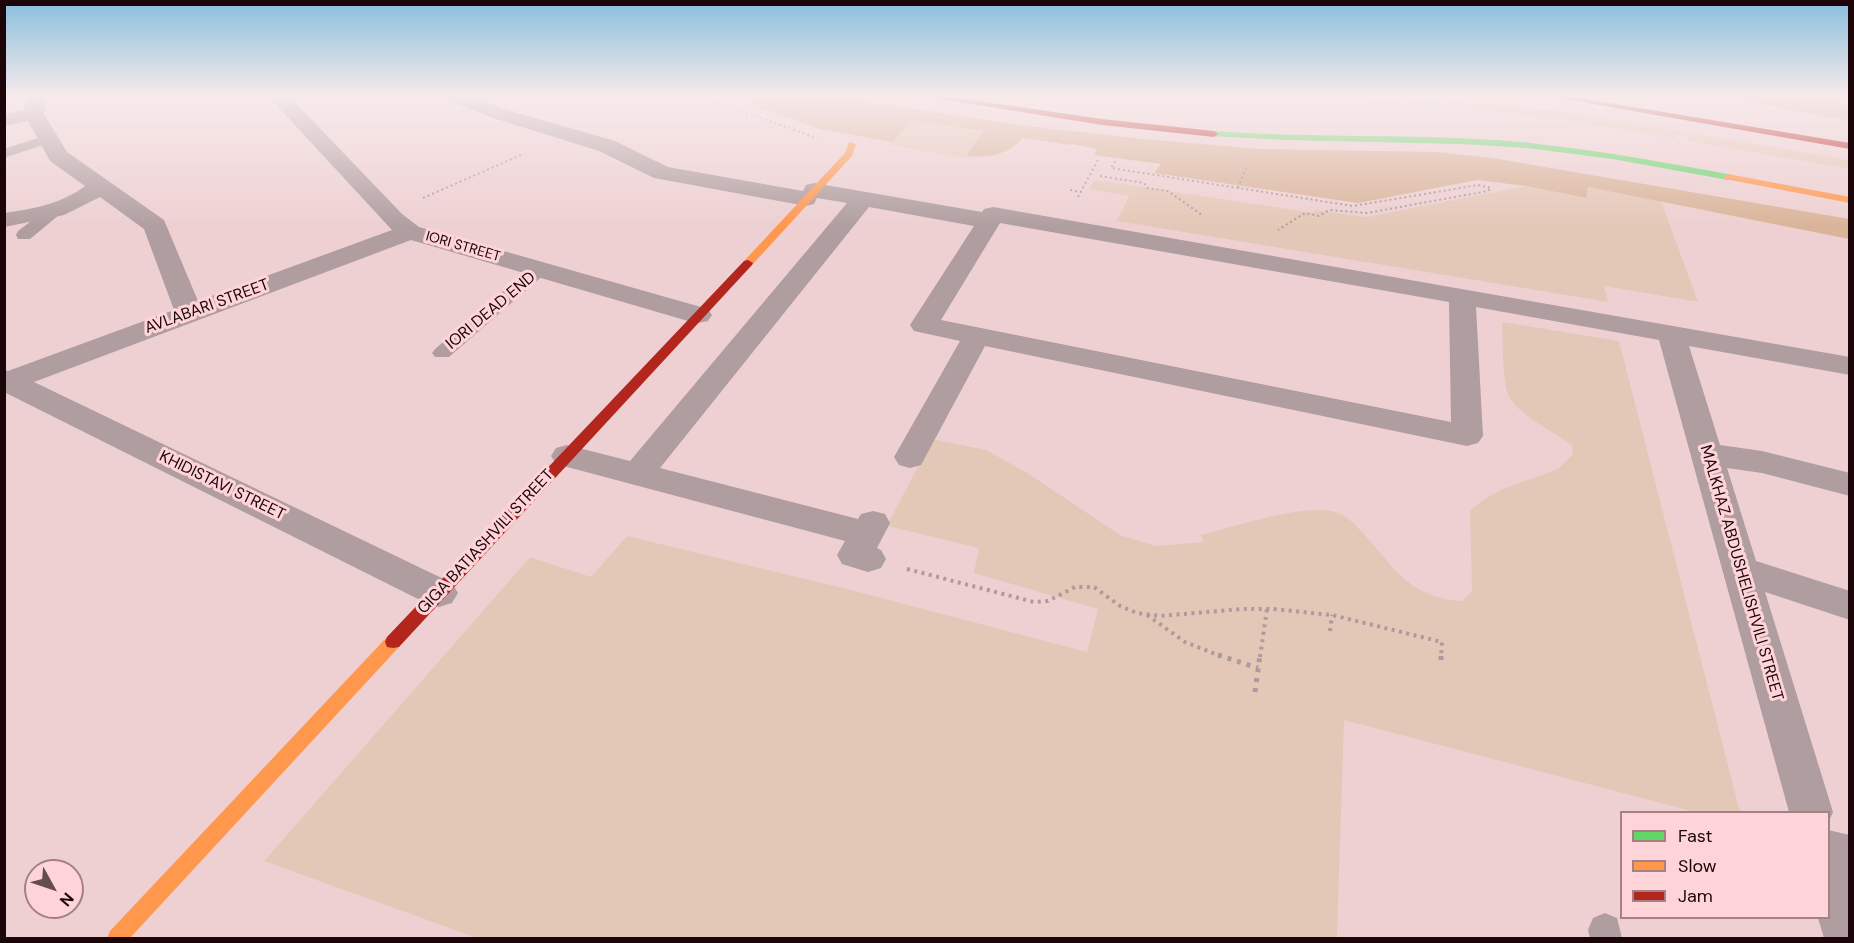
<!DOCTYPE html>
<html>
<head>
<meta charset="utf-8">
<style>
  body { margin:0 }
  #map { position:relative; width:1854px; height:943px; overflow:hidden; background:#eed0d2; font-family:"DM Sans",sans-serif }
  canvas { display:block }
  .frame { position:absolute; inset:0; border:6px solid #1b0508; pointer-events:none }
  .legend { position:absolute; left:1620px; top:811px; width:210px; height:108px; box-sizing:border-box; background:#ffd4d8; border:2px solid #a48185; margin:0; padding:8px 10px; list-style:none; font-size:18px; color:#1b0508 }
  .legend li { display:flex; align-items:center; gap:12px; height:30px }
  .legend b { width:30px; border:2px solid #a48185 }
  .north { position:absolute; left:24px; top:859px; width:60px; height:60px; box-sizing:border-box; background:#ffd4d8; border:2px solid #a48185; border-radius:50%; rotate:130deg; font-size:16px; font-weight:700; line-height:24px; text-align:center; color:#1b0508 }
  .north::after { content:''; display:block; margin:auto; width:21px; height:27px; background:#654c4f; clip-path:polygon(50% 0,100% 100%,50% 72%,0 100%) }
</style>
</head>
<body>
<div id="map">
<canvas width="1854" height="943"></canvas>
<div class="frame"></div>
<ul class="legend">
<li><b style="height:8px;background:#63d668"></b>Fast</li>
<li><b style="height:8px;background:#ff974d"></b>Slow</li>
<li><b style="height:8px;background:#b3261e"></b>Jam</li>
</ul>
<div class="north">N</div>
</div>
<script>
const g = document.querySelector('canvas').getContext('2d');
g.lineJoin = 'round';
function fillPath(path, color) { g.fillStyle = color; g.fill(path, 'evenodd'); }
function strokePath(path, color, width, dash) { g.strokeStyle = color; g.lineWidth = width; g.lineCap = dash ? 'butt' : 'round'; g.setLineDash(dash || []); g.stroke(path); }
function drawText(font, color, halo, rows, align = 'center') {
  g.font = font + ' "DM Sans",sans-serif'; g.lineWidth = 6; g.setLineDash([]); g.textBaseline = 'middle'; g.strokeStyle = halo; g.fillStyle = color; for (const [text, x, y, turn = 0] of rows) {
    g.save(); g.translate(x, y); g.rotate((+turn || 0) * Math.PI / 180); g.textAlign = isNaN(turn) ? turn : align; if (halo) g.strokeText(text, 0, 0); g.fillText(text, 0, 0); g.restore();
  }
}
const green = new Path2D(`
  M 1445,98 L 1578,114 L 1849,160 L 1849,169 L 1688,141 L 1687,136 L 1677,134 L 1676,139 L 1563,120 L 1434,105 L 1352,107 L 1350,103 L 1379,99 L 1410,101 L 1409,99 Z
  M 911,121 L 985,131 L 964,158 L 889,145 Z
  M 1095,180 L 1314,213 L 1315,210 L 1366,217 L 1526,186 L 1585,198 L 1588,187 L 1661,201 L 1698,302 L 1604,286 L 1608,302 L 1117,221 L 1129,196 L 1089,189 Z
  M 1502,322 L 1619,341 L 1740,812 L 1695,812 L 1344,720 L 1337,938 L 477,938 L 264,861 L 530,557 L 591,577 L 627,536 L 851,590 L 1087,652 L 1098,609 L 974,573 L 979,548 L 887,526 L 932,439 L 986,450 L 1029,474 L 1120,535 L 1156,546 L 1204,542 L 1201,535 C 1234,527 1303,503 1336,512 C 1348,516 1356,526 1364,534 C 1395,569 1412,599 1462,601 L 1472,591 L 1470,511 L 1483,500 L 1503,489 L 1558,469 L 1573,454 L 1572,445 C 1555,433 1519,415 1509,397 C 1502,383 1503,339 1502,322 Z`);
const forest = new Path2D(`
  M 739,96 L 827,96 L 1036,127 L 1143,139 L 1260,149 L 1437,152 L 1492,158 L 1849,219 L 1849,239 L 1588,187 L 1586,198 L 1526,186 L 1477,180 L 1358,203 L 1154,173 L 1161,164 L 1094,155 L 1097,149 L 1071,144 L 1070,145 L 1023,138 C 1009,155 988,158 966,156 L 984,131 L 912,121 L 892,142 L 820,129 L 760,108 L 749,99 Z
  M 1717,96 L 1812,96 L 1849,104 L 1849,121 Z`);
const pathFar2 = new Path2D(`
  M 699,96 L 817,138
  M 1115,161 L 1111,168 L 1353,206 L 1478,185 L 1491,188 L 1488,191 L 1367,213 L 1329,210 L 1319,216 L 1305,213 L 1278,230
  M 1100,176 L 1144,183 L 1147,188 L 1168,191 L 1202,215
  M 1238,188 L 1246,168
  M 1070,190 L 1081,192
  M 1078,197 L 1099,158
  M 423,198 L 521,155`);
const pathFar1 = new Path2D(`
  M 907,569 L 1034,602 L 1048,601 L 1075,587 L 1094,587 L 1120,606 L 1137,613 L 1160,616 L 1242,609 L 1273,609 L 1332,615 L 1442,642 L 1441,657
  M 1147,615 L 1185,642 L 1223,657
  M 1330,631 L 1332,615
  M 1260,657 L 1267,609`);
const path = new Path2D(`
  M 1218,655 L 1258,668
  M 1441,660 L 1441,655
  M 1255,692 L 1260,655`);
const lane = new Path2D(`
  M 47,135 L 52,136 L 54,139 L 52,142 L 4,158 L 4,149 Z
  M 53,207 L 59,209 L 61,212 L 59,215 L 30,239 L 18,239 L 16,235 L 18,231 L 47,209 Z
  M 540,264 L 546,265 L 549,269 L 546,273 L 449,357 L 435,357 L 432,353 L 435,349 L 534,265 Z
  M 1828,830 L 1850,835 L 1850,865 L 1828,860 Z
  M 1605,913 L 1617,918 L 1622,938 L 1590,938 L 1588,930 L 1593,918 Z`);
const street = new Path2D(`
  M 27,96 L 47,96 L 44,114 L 67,152 L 164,220 L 198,301 L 392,230 L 268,96 L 289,96 L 402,214 L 419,227 L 708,309 L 712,315 L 708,321 L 698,323 L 688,321 L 411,240 L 34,382 L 452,583 L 458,593 L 452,603 L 439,607 L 426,603 L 4,392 L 4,370 L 8,371 L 174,310 L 144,229 L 100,197 L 64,215 L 4,227 L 4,213 C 33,209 61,204 85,186 L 50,161 L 28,121 L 4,126 L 4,114 L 24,110 Z
  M 443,96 L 472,96 L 507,110 L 615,141 L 668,167 L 803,191 L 806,185 L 814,183 L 982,212 L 984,209 L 993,207 L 1850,357 L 1850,375 L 1689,346 L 1720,445 L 1762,451 L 1850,473 L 1850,496 L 1762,473 L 1727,468 L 1756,561 L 1850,591 L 1850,620 L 1765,592 L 1833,812 L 1828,823 L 1828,812 L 1789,812 L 1659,340 L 1476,307 L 1483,436 L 1478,443 L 1467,446 L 985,346 L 921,465 L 910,468 L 899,465 L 894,457 L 960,341 L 914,331 L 910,325 L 974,226 L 869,207 L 660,468 L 858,519 L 861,514 L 873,511 L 885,514 L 890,523 L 877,548 L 881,550 L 886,559 L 881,568 L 868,572 L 842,564 L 837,555 L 845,541 L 556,464 L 551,456 L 556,448 L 567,445 L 630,461 L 847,203 L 817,198 L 814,204 L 806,206 L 654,178 L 599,151 L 493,118 L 446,100 ZM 1000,223 L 1449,302 L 1451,422 L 941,320 Z
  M 1828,851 L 1845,857 L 1850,869 L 1850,938 L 1824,938 L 1818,918 L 1828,918 Z`);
const fast = new Path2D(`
  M 1214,131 C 1308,138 1403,134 1497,140 C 1575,146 1652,160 1728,174 L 1733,177 L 1728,180 L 1613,159 L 1527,148 L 1462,144 L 1285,140 L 1211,136 L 1210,134 Z`);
const slow = new Path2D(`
  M 849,142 L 856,144 L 852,156 L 752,265 L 744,265 L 744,261 L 845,153 Z
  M 1728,174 L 1850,197 L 1850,203 L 1725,179 L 1723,177 Z
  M 393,636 L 399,637 L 401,642 L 399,647 L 130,938 L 107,938 L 110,931 L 387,637 Z`);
const jam = new Path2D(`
  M 922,96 L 944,96 L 1102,119 L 1214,131 L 1218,134 L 1214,137 L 1102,125 Z
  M 1547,96 L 1567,96 L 1850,143 L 1850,149 Z
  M 748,260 L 753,263 L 752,265 L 399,647 L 393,648 L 387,647 L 385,642 L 387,637 L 744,261 Z`);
const farStreetnames = [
  ["IORI STREET",463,247,16]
];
const streetNames = [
  ["AVLABARI STREET",207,307,-20],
  ["IORI DEAD END",491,311,-40],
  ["KHIDISTAVI STREET",222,486,26],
  ["GIGA BATIASHVILI STREET",486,542,-47],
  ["MALKHAZ ABDUSHELISHVILI STREET",1741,573,74]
];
fillPath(green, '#e4c8b7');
fillPath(forest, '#d9b499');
strokePath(pathFar2, '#ad9a9c', 2, [2, 3]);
strokePath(pathFar1, '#ad9a9c', 4, [3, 4.5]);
strokePath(path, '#ad9a9c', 5, [4, 6]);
fillPath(lane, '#af9d9f');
fillPath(street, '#af9d9f');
fillPath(fast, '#63d668');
fillPath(slow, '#ff974d');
fillPath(jam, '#b3261e');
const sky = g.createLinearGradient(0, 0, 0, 228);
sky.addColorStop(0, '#89bedd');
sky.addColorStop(0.42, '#f7eaeb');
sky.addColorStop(1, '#f7eaeb00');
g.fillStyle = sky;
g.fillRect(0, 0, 1854, 228);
drawText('14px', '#1b0508', '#ffd4d8', farStreetnames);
drawText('16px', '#1b0508', '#ffd4d8', streetNames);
</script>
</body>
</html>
